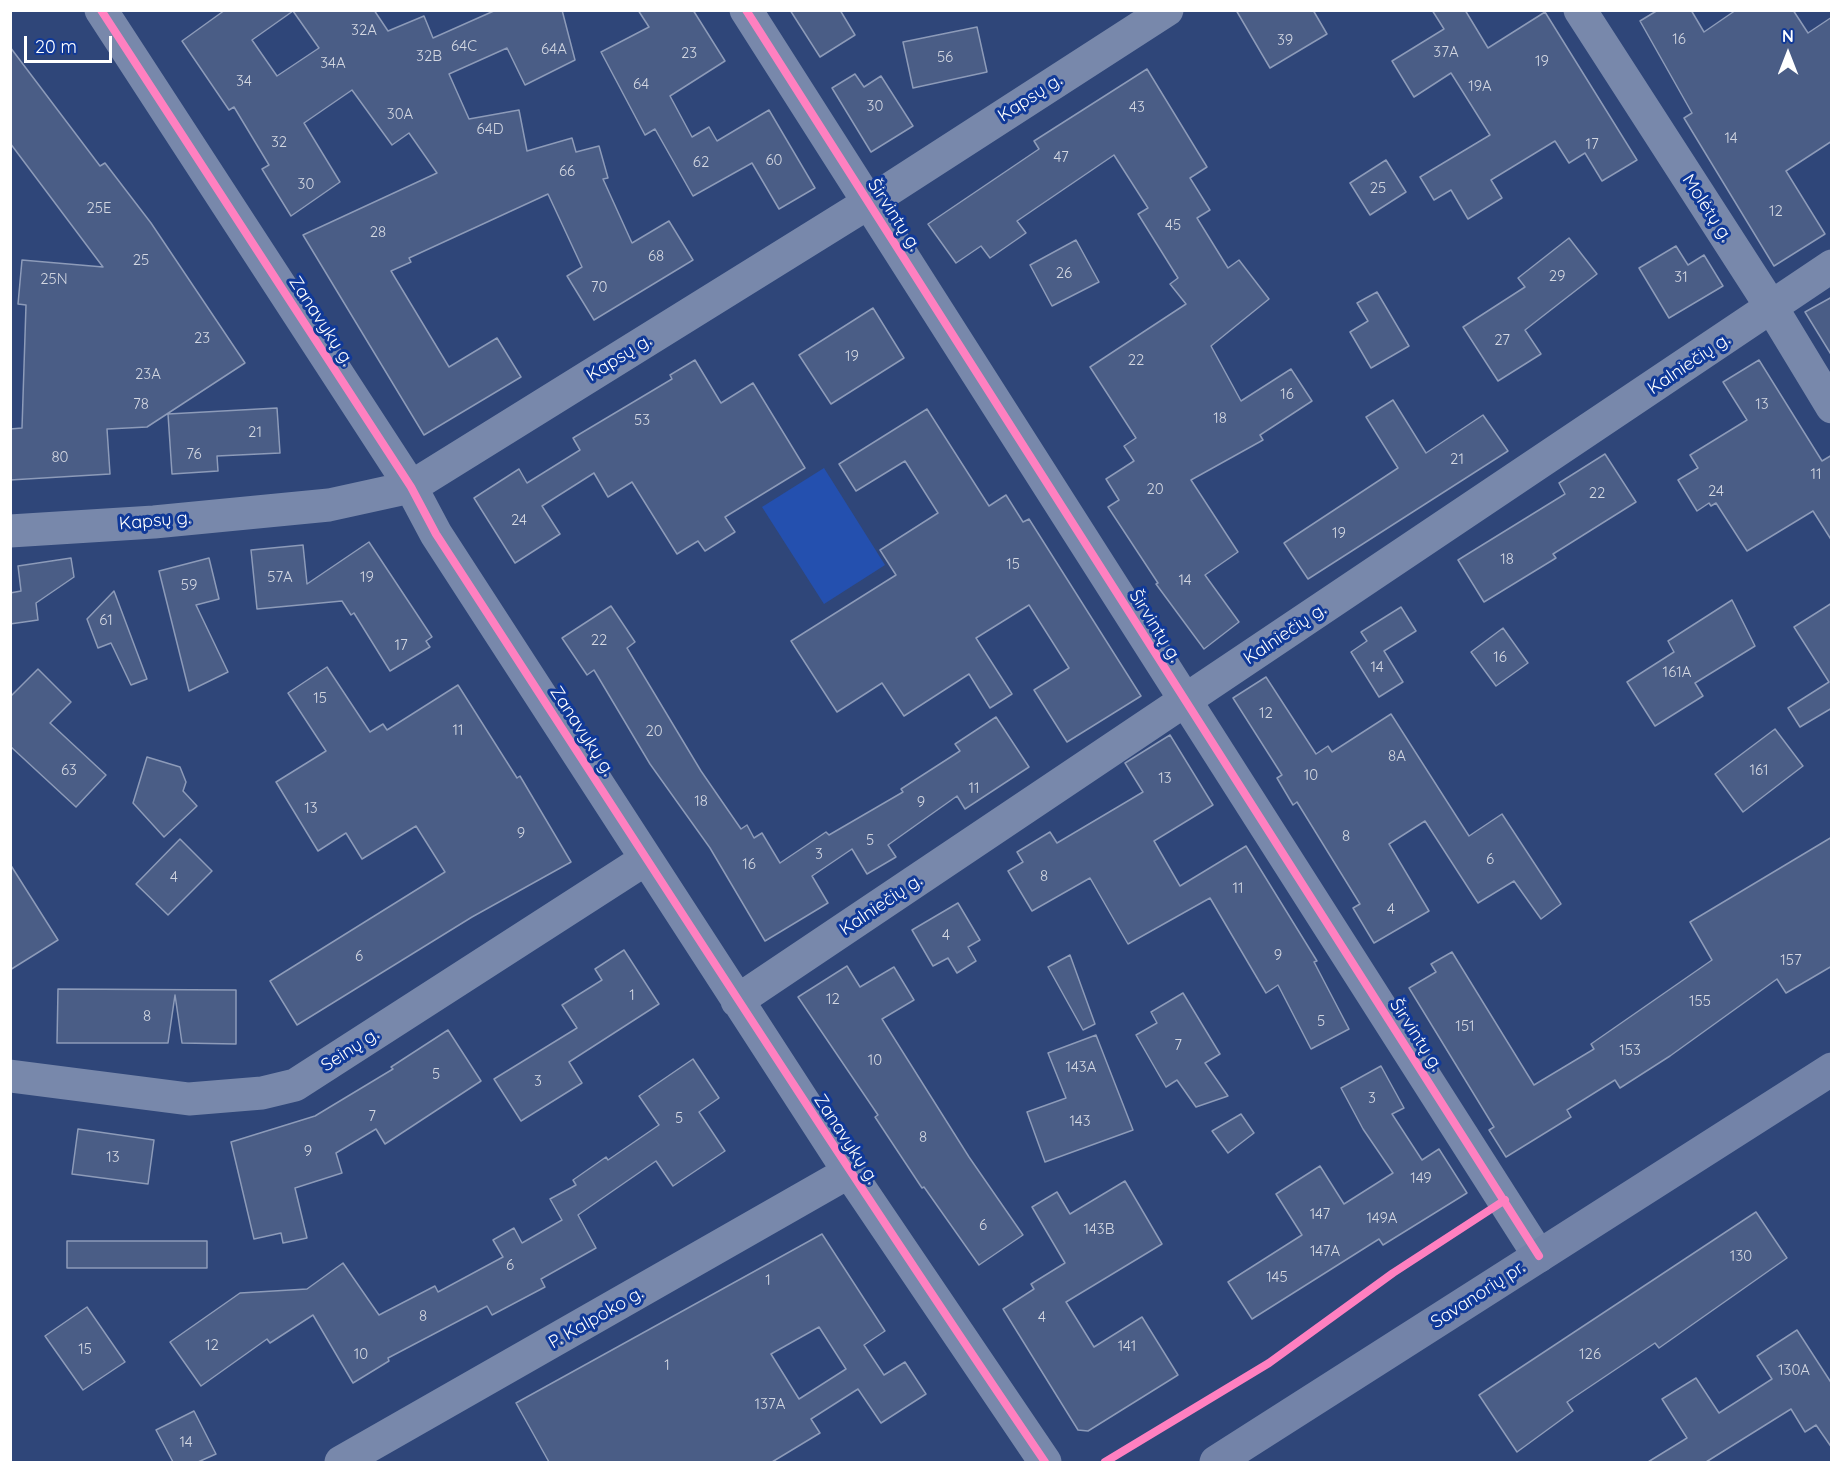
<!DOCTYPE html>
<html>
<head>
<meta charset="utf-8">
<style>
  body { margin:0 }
  #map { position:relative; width:1842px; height:1473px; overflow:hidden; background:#2f4679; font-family:Quicksand,sans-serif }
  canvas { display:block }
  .frame { position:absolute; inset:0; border:12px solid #fff; pointer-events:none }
  .north { position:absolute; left:1758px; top:24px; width:60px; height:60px; -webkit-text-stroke:4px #103998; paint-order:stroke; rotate:0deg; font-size:16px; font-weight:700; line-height:24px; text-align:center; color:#fff }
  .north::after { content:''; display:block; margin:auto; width:21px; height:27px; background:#fff; clip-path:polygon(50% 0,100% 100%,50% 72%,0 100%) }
  .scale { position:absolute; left:24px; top:36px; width:88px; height:27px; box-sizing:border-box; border:3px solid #fff; border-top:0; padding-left:8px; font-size:18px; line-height:21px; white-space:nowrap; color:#fff; -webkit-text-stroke:4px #103998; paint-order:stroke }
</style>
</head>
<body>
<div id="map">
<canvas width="1842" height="1473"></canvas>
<div class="frame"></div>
<div class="north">N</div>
<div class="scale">20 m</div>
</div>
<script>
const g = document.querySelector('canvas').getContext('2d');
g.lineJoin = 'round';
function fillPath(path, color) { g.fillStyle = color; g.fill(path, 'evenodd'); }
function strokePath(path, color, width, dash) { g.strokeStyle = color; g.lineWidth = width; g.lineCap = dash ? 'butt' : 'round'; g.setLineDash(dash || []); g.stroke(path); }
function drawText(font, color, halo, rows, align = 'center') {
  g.font = font + ' Quicksand,sans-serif'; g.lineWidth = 6; g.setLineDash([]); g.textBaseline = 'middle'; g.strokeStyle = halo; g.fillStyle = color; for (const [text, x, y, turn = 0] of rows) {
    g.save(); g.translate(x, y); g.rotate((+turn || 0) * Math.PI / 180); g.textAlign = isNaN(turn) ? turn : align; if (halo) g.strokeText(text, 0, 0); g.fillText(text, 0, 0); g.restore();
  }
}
const green = new Path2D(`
  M 824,468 L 885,565 L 824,604 L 762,507 Z`);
const building = new Path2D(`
  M 225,10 L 374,10 L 388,31 L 424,16 L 433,38 L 496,10 L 562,10 L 575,60 L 525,85 L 507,48 L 449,74 L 469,119 L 519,110 L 527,151 L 572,138 L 576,152 L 599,146 L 608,178 L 603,179 L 632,243 L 669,221 L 693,260 L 594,320 L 567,276 L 582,267 L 548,194 L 409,258 L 411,262 L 391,271 L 449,367 L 497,338 L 521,377 L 424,435 L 303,235 L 437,173 L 409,133 L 392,145 L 352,90 L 304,123 L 340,182 L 291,216 L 262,169 L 269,165 L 234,107 L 229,110 L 182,41 ZM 293,11 L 319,48 L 277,76 L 252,40 Z
  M 638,10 L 693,10 L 725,61 L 670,96 L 692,137 L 709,127 L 717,141 L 769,110 L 815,188 L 779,209 L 752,163 L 693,196 L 655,129 L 645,135 L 601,52 L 649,27 Z
  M 790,10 L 840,10 L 855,35 L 820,57 Z
  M 1236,10 L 1313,10 L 1327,34 L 1270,68 Z
  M 1432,10 L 1465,10 L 1488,48 L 1545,12 L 1637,160 L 1602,181 L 1585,153 L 1569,163 L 1555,141 L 1491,180 L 1502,198 L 1468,219 L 1451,190 L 1434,200 L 1420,177 L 1490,135 L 1451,73 L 1414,97 L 1392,61 L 1444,29 Z
  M 1658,10 L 1691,10 L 1704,32 L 1736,10 L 1793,10 L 1808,33 L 1832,17 L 1832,141 L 1786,171 L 1825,234 L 1774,266 L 1684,118 L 1692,113 L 1640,21 Z
  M 977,27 L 987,72 L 913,88 L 903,42 Z
  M 10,47 L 100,166 L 105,163 L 151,223 L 245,363 L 147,427 L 107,429 L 110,474 L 10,480 L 10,429 L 22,428 L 26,305 L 18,304 L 22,260 L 103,267 L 10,143 Z
  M 1147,69 L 1207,167 L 1190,178 L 1210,210 L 1197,218 L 1228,268 L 1239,260 L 1269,299 L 1211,346 L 1241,401 L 1291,369 L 1312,401 L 1260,435 L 1263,440 L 1191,480 L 1238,552 L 1205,575 L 1239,622 L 1204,649 L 1156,584 L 1158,583 L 1108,507 L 1119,500 L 1106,479 L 1134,461 L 1124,446 L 1136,438 L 1090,367 L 1186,304 L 1170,284 L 1178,278 L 1138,214 L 1148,208 L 1114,155 L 1017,221 L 1026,233 L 990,258 L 981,246 L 956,263 L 928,224 L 1039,149 L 1034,141 Z
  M 855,74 L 864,87 L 881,76 L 913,126 L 871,152 L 832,88 Z
  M 1386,160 L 1406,192 L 1370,215 L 1350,183 Z
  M 1569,238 L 1597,274 L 1525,330 L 1541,354 L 1498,381 L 1463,327 L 1525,287 L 1518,278 Z
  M 1076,240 L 1099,282 L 1052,306 L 1030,265 Z
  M 1676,246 L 1688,265 L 1704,255 L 1723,286 L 1669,318 L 1639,268 Z
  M 1377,292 L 1409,346 L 1371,368 L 1350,332 L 1368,321 L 1357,303 Z
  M 1832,297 L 1832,356 L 1805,312 Z
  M 873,308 L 904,358 L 831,404 L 799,355 Z
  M 695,360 L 721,403 L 753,383 L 805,468 L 725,517 L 735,532 L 705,551 L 698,541 L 677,554 L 632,482 L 608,497 L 594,473 L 542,506 L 560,534 L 515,563 L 474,498 L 519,469 L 527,483 L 580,450 L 573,438 L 672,379 L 670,375 Z
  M 1759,360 L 1822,461 L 1832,455 L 1832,541 L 1813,511 L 1747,551 L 1716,503 L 1711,506 L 1709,503 L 1697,511 L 1678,480 L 1698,468 L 1690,455 L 1747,420 L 1723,382 Z
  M 1393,400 L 1426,453 L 1483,415 L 1508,451 L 1308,579 L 1284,543 L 1398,468 L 1366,417 Z
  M 277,408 L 280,453 L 217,456 L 218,471 L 172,474 L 168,414 Z
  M 927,409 L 989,506 L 1006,495 L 1023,522 L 1029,519 L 1141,696 L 1067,742 L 1034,690 L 1069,668 L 1029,605 L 976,638 L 1012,694 L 990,708 L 969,674 L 904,716 L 882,683 L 837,712 L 791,641 L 896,575 L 880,550 L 938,513 L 905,461 L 856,491 L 839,464 Z
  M 1605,454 L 1636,502 L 1553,554 L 1556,558 L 1484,602 L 1458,560 L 1565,494 L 1559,483 Z
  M 369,542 L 432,637 L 426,641 L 430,647 L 390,671 L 354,613 L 351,615 L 342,601 L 257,609 L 251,550 L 303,545 L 307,584 Z
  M 71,558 L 74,577 L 36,603 L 38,620 L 10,624 L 10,593 L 21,591 L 18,566 Z
  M 209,558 L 219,599 L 196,605 L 228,672 L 189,691 L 159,571 Z
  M 114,591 L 147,679 L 131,685 L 111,643 L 98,648 L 87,619 Z
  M 1732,600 L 1755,646 L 1695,683 L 1703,696 L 1655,726 L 1627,682 L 1674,652 L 1668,641 Z
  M 1832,603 L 1832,708 L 1800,727 L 1788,708 L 1829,682 L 1794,627 Z
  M 611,606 L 635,642 L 627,648 L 701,771 L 741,829 L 747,825 L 754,838 L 762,833 L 780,863 L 826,832 L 829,835 L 903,792 L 901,789 L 960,751 L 955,744 L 996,717 L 1029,767 L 965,809 L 957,796 L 888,845 L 896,857 L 867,874 L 852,849 L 812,876 L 828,903 L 765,941 L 710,848 L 650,764 L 594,670 L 587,675 L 562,638 Z
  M 1401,607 L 1416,631 L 1384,651 L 1403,682 L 1379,697 L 1351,652 L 1367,641 L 1361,632 Z
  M 1503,628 L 1528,663 L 1496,686 L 1471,652 Z
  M 327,667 L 370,732 L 383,724 L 387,730 L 458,685 L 517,778 L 520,776 L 571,862 L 472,917 L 297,1025 L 270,981 L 445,872 L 416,826 L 362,859 L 346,833 L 318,851 L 276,782 L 326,751 L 288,693 Z
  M 38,669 L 71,702 L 50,723 L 106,775 L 76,807 L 10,746 L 10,697 Z
  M 1266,677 L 1316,754 L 1328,746 L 1332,752 L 1391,714 L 1469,836 L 1502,814 L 1561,904 L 1541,919 L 1514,881 L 1478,903 L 1425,821 L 1389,844 L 1429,911 L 1374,943 L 1353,908 L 1360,904 L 1297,802 L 1293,805 L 1277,778 L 1282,775 L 1233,698 Z
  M 1775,729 L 1803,766 L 1743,812 L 1715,774 Z
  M 1170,735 L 1213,805 L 1154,841 L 1180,886 L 1246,846 L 1317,961 L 1314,962 L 1349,1029 L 1311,1049 L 1278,985 L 1266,993 L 1210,898 L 1128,944 L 1090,878 L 1032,911 L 1008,871 L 1023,862 L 1017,852 L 1050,832 L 1057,843 L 1143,792 L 1125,763 Z
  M 147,757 L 180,767 L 186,782 L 183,791 L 197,806 L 164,837 L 133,803 Z
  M 1832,837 L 1832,966 L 1786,993 L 1777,979 L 1670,1056 L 1620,1088 L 1615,1080 L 1567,1110 L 1571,1117 L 1506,1157 L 1489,1130 L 1494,1127 L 1409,988 L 1436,972 L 1431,964 L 1452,952 L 1534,1085 L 1594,1049 L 1591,1044 L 1712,960 L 1690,922 Z
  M 180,839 L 212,871 L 168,915 L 136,884 Z
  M 10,864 L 58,940 L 10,970 Z
  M 958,903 L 980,940 L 968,947 L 976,961 L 957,973 L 948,958 L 933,966 L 912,930 Z
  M 624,950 L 659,1004 L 569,1062 L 582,1083 L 521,1121 L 494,1079 L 577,1028 L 562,1005 L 602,980 L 595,969 Z
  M 1070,955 L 1095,1024 L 1083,1030 L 1048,967 Z
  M 847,966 L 860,987 L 894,967 L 914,1000 L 882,1019 L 969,1157 L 1023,1235 L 979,1265 L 924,1187 L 922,1188 L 875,1117 L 878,1115 L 798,997 Z
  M 58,989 L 236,990 L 236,1044 L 182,1043 L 175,995 L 168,1043 L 57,1043 Z
  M 1183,993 L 1220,1054 L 1205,1063 L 1228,1096 L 1196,1107 L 1177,1080 L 1166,1087 L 1136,1035 L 1157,1023 L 1151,1012 Z
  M 448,1030 L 481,1081 L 385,1144 L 376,1129 L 336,1153 L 342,1173 L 295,1188 L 307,1238 L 283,1243 L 281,1233 L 254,1239 L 231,1142 L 315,1116 L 393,1069 L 391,1067 Z
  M 1096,1035 L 1133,1130 L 1045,1162 L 1027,1112 L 1066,1098 L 1048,1053 Z
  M 693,1059 L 719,1098 L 699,1112 L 725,1151 L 673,1186 L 656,1161 L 578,1215 L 596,1248 L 541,1279 L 545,1287 L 492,1315 L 487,1306 L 388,1358 L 389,1361 L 353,1383 L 313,1315 L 270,1343 L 267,1339 L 201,1386 L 170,1342 L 240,1293 L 307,1289 L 343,1263 L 379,1315 L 435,1286 L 438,1292 L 503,1257 L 493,1240 L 514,1228 L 522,1243 L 562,1220 L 550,1199 L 576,1185 L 573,1180 L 606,1157 L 608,1160 L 659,1125 L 639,1096 Z
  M 1381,1066 L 1404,1108 L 1392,1114 L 1422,1160 L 1439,1149 L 1467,1193 L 1383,1245 L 1379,1239 L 1252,1319 L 1228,1282 L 1302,1235 L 1276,1194 L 1320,1166 L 1344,1204 L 1393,1173 L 1363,1129 L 1341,1088 Z
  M 1241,1114 L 1254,1133 L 1228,1153 L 1212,1131 Z
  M 78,1129 L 154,1140 L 148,1184 L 72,1174 Z
  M 1125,1181 L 1162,1244 L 1066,1302 L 1094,1347 L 1142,1317 L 1178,1375 L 1088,1431 L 1078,1430 L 1003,1309 L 1034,1289 L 1031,1284 L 1065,1263 L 1032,1207 L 1057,1192 L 1070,1214 Z
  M 1756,1212 L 1787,1258 L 1659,1348 L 1655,1343 L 1567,1402 L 1573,1411 L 1517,1452 L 1479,1395 Z
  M 822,1234 L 885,1331 L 864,1345 L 884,1375 L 905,1362 L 926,1394 L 881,1423 L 858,1389 L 811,1419 L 820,1433 L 772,1462 L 549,1462 L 516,1403 ZM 819,1327 L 846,1369 L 799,1399 L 771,1354 Z
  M 67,1241 L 207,1241 L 207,1268 L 67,1268 Z
  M 87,1307 L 125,1362 L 83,1390 L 45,1336 Z
  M 1797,1330 L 1832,1384 L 1832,1448 L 1816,1425 L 1805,1432 L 1791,1409 L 1706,1462 L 1648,1462 L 1687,1438 L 1662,1399 L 1696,1378 L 1719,1413 L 1772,1379 L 1757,1356 Z
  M 194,1411 L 216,1454 L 198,1462 L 173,1462 L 156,1430 Z`);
const minor = new Path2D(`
  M 101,10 L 411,487 L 436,534 L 849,1172
  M 746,10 L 1539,1256
  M 1580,10 L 1772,308 L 1832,407
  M 10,531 L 154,522 L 329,505 L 411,487 L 868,203 L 1167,10
  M 737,1001 L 1832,266
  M 10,1076 L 189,1099 L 262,1093 L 295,1085 L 646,859`);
const tertiary = new Path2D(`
  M 341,1462 L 849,1172 L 1045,1462`);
const secondary = new Path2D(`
  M 1216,1462 L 1832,1069`);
const cycleway = new Path2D(`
  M 101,10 L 411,487 L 436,534 C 638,845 837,1156 1045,1462
  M 746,10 L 1539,1256
  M 1105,1462 L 1269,1363 L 1393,1273 L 1505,1200`);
const numberNames = [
  ["32A",364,30],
  ["16",1679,39],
  ["39",1285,40],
  ["64C",464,46],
  ["64A",554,49],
  ["37A",1446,52],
  ["23",689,53],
  ["32B",429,56],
  ["56",945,57],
  ["19",1542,61],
  ["34A",333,63],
  ["34",244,81],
  ["64",641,84],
  ["19A",1480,86],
  ["30",875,106],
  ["43",1137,107],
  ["30A",400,114],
  ["64D",490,129],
  ["14",1731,138],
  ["32",279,142],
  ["17",1592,144],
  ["47",1061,157],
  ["60",774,160],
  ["62",701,162],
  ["66",567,171],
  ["30",306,184],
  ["25",1378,188],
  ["25E",99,208],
  ["12",1776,211],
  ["45",1173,225],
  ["28",378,232],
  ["68",656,256],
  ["25",141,260],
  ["26",1064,273],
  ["29",1557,276],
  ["31",1681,277],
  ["25N",54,279],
  ["70",599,287],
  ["23",202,338],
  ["27",1502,340],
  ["19",852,356],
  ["22",1136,360],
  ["23A",148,374],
  ["16",1287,394],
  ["78",141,404],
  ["13",1762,404],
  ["18",1220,418],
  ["53",642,420],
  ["21",255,432],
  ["76",194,454],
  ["80",60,457],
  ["21",1457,459],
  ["11",1816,474],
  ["20",1155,489],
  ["24",1716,491],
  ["22",1597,493],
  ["24",519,520],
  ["19",1339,533],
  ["18",1507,559],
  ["15",1013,564],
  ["57A",280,577],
  ["19",367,577],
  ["14",1185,580],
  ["59",189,585],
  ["61",106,620],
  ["22",599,640],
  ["17",401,645],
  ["16",1500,657],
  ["14",1377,667],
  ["161A",1677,672],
  ["15",320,698],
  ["12",1266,713],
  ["11",458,730],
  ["20",654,731],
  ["8A",1397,756],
  ["63",69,770],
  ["161",1759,770],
  ["10",1311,775],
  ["13",1165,778],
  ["11",974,788],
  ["18",701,801],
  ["9",921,802],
  ["13",311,808],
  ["9",521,833],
  ["8",1346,836],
  ["5",870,840],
  ["3",819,854],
  ["6",1490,859],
  ["16",749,864],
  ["8",1044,876],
  ["4",174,877],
  ["11",1238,888],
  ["4",1391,909],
  ["4",946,935],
  ["9",1278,955],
  ["6",359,956],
  ["157",1791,960],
  ["1",632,995],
  ["12",833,999],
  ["155",1700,1001],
  ["8",147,1016],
  ["5",1321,1021],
  ["151",1465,1026],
  ["7",1178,1045],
  ["153",1630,1050],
  ["10",875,1060],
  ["143A",1081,1067],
  ["5",436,1074],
  ["3",538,1081],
  ["3",1372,1098],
  ["7",372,1116],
  ["5",679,1118],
  ["143",1080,1121],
  ["8",923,1137],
  ["9",308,1151],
  ["13",113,1157],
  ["149",1421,1178],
  ["147",1320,1214],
  ["149A",1382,1218],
  ["6",983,1225],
  ["143B",1099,1229],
  ["147A",1325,1251],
  ["130",1741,1256],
  ["6",510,1265],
  ["145",1277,1277],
  ["1",768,1280],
  ["8",423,1316],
  ["4",1042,1317],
  ["12",212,1345],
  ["141",1127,1346],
  ["15",85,1349],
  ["10",361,1354],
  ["126",1590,1354],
  ["1",667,1365],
  ["130A",1794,1370],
  ["137A",770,1404],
  ["14",186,1442]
];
const streetNames = [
  ["Kapsų g.",1030,98,-33],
  ["Molėtų g.",1707,208,57],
  ["Širvintų g.",894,215,57],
  ["Zanavykų g.",321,321,57],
  ["Kapsų g.",619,358,-32],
  ["Kalniečių g.",1689,364,-34],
  ["Kapsų g.",155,521,-5],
  ["Širvintų g.",1155,626,58],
  ["Kalniečių g.",1285,634,-34],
  ["Zanavykų g.",582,731,57],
  ["Kalniečių g.",881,905,-34],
  ["Širvintų g.",1416,1035,57],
  ["Seinų g.",350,1050,-33],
  ["Zanavykų g.",846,1139,57],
  ["Savanorių pr.",1478,1295,-33],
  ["P. Kalpoko g.",596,1318,-30]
];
fillPath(green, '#2450af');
fillPath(building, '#4a5d86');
strokePath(building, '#8d9bb9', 1.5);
strokePath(minor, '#7888ab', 33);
strokePath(tertiary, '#7888ab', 33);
strokePath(secondary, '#7383a8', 33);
strokePath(cycleway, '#ff80c0', 8);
drawText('15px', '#d2d6e1', null, numberNames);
drawText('18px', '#fff', '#103998', streetNames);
</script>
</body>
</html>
